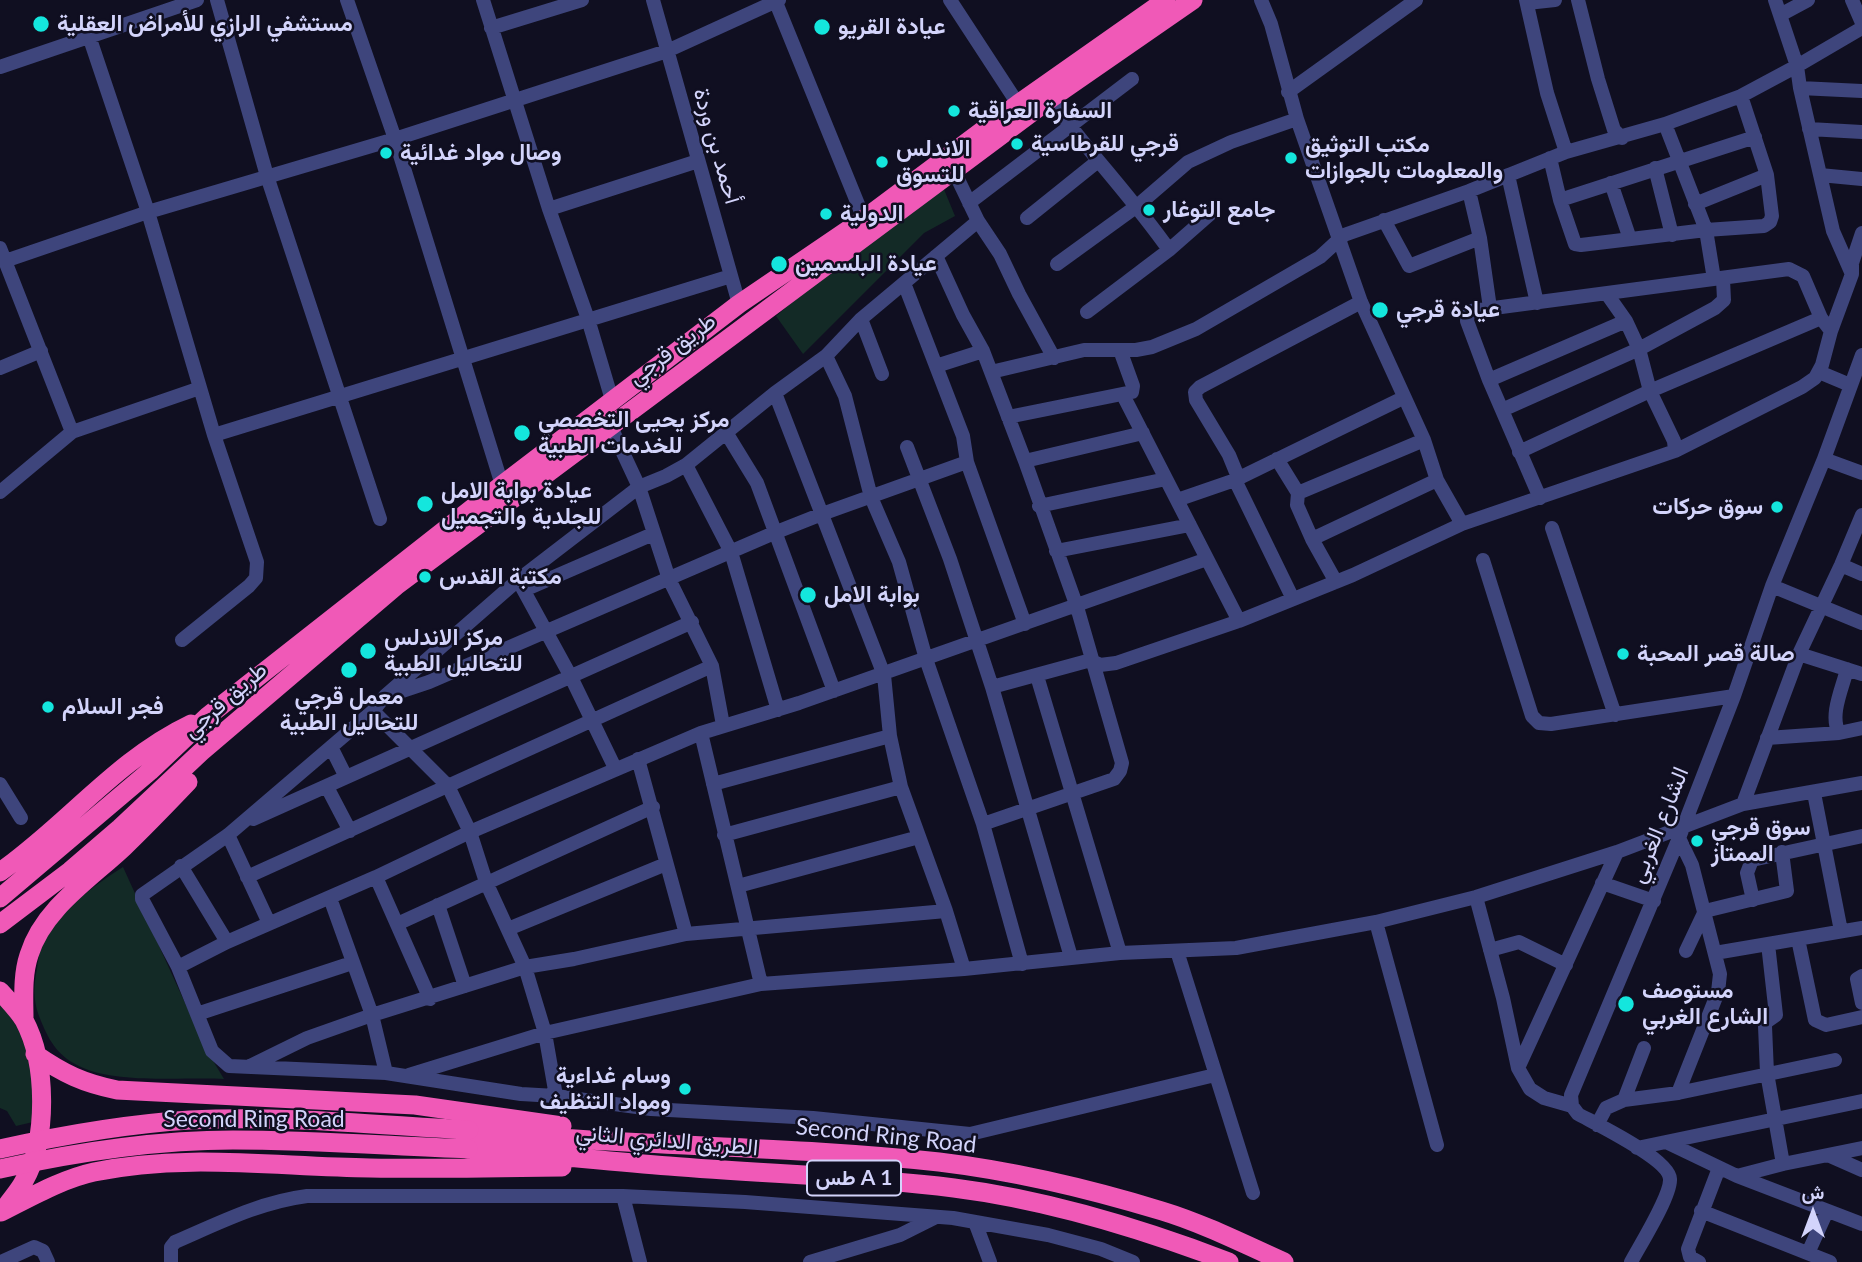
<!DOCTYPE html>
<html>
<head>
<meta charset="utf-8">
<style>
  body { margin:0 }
  #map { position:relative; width:1862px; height:1262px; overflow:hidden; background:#100f21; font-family:Lato,Vazirmatn,sans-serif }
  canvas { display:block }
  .north { position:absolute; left:1778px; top:1178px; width:70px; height:70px; -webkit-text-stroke:5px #100f21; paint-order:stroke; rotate:0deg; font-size:19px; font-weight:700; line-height:28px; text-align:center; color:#d3d4fb }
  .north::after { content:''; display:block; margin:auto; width:24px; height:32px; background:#d3d4fb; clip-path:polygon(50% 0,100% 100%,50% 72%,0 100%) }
</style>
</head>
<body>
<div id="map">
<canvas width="1862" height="1262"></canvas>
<div class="north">ش</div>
</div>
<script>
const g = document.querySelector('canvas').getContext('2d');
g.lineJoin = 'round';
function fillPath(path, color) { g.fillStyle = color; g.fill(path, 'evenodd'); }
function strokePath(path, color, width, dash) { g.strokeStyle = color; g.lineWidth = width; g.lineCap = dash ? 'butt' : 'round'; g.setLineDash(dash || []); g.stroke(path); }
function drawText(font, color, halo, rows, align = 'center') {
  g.font = font + ' Lato,Vazirmatn,sans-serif'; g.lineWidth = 5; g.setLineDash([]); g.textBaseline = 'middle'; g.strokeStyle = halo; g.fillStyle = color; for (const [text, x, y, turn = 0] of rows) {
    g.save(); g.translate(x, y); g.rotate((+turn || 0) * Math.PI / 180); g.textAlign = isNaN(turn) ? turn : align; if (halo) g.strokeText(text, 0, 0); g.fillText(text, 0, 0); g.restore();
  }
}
const green = new Path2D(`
  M 943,187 L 955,216 L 924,233 L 803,354 L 776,316 L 828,272 Z
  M 123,867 L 206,1049 L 224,1079 C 183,1077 117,1084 81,1067 C 59,1057 50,1043 41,1021 C 34,1005 33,991 36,974 C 38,966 38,956 41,948 C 58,912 90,888 123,867 Z
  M 0,1002 L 28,1043 L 36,1092 L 33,1122 L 16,1126 L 7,1111 L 0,1108 Z`);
const minor = new Path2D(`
  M 217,0 L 267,176 L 380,519
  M 347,0 L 395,139 L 502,485
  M 483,0 L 549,209 L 588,319 L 612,400
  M 653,0 L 739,304
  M 775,0 L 864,219
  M 950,0 L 1018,104
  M 1261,0 L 1271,24 L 1297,119 L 1361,302 L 1424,440 L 1437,480 L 1462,524
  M 1526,0 L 1547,93 L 1566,152
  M 1578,0 L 1598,79 L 1614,130 L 1622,138
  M 1775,0 L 1797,66 L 1800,88
  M 1852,0 L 1862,23
  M 1527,3 L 1555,0
  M 1780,15 L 1808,0
  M 491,28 L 582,0
  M 89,36 L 148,212 L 214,435
  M 0,67 L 197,0
  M 1288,92 L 1416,0
  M 1050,99 C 1087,151 1132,197 1169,250
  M 1665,124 L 1706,230 L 1714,279
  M 1809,129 L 1862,132
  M 1550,158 L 1560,200 L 1575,244 L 1581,245 L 1706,230 L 1764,226 L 1770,222 L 1772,216 L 1767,175 L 1741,96
  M 1655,168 L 1672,235
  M 954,171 L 978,221 L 1000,254 L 1019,294 L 1054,358
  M 1508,175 L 1537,303
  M 1820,175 L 1862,179
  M 1611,183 L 1630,239
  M 1469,191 L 1480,238 L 1490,308
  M 1560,200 L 1755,137
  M 969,203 L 1132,79
  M 1695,204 L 1767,175
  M 549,209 L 698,161
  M 1027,218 L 1098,161
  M 1384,220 L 1409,266 L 1480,238
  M 0,248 L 72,432
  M 936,256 L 963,315 L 983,351 L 1025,461 L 1077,607 L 1122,763 L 1120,771 L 1114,779 L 983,824
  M 5,261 L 148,212 L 395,139 L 667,51 L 779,0
  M 1057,264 L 1137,206 L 1188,162 L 1231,142 L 1297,119
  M 1851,272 L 1833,231 L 1800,88 L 1862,91
  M 904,283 L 963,436 L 967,462 L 1025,624
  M 1607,294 L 1626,321 L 1639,349 L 1650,391 L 1674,441 L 1675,451
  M 1087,312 L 1169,250 L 1210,214
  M 861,319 L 882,374
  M 826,356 L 845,396 L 871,497 L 899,562 L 926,659 L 983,824 L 1022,964
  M 936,366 L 983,351
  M 0,368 L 41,351
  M 991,372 L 1084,350 L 1136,350 L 1152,347 L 1196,329 L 1320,257 L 1344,235 L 1469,191 L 1566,152 L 1665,124 L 1741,96 L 1797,66 L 1862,28
  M 1819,372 L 1850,385
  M 1489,380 L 1626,321
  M 775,393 L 884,675 L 890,736 L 901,787 L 946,911 L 964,969
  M 1123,395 L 1239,621
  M 1502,410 L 1639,349 L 1715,308 L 1724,300 L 1723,279
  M 1008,417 L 1132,392 L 1133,386 L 1120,350
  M 610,425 L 639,487 L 669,579 L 712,666 L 723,725
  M 727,434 L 757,483 L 834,691
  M 907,447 L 950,559 L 992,687 L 1071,957
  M 1519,452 L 1650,391 L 1821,318
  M 1277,459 L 1298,493 L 1297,505 L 1312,539 L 1336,582
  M 1824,459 L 1862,473
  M 1025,461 L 1143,433
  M 686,465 L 731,552 L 778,710
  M 1238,477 L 1229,455 L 1196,400 L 1195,392 L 1200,387 L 1361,302
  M 0,492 L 72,432 L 200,388
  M 1298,493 L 1424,440
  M 1540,498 L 1489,380 L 1467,321 L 1468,314 L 1471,311 L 1789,269 L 1803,276 L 1821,318 L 1831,331
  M 1177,500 L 1235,480
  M 1039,506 L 1166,479
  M 1552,528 L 1615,715
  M 1312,539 L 1437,480
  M 1056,551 L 1190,525
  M 1483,560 L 1532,716 L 1539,723 L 1551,724 L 1734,696
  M 1841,565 L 1862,574
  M 518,580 L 571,677 L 615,768
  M 1772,586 L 1862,623
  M 524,590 L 653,534
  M 1293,599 L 1235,480 L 1403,398
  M 182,640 L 249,586 L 256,578 L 257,562 L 214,435 L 731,276
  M 1799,654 L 1862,674
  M 1037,676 L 1120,953
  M 992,687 L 1091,660 L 1100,665 L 1116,663 L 1239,621 L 1353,575 L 1462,524 L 1675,451 L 1802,387 L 1815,378 L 1822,365 L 1831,331 L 1852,274 L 1852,263 L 1862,233
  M 390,695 L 429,682 L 774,533 L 822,514 L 967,462
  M 373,711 L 448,786 L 470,832 L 486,882 L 525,967 L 545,1033 L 556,1096 L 651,1109 L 813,1118 L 970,1134 L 1215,1075
  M 701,733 L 761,984
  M 1839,733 C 1829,715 1843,687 1847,669
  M 1767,738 L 1839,733 L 1862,728
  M 331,747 L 346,777
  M 638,759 L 686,934
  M 0,784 L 21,818
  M 713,784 L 890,736
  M 327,787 L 350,831
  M 1814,793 L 1841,931
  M 1743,804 L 1799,654 L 1841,565 L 1862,515
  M 253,819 L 692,622
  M 228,835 L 269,923
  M 724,835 L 901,787
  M 181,866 L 227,942
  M 247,877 L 712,666
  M 376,877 L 430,999
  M 1602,883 L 1654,901
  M 738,886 L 919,837
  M 1476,897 L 1503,998 L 1518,1068 L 1530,1089 L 1544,1098 L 1572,1106
  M 330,898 L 372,1015 L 386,1073
  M 1753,900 L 1747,873 L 1752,860 L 1862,836
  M 438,905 L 465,986
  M 1376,922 L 1437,1145
  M 397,924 L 653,807
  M 508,929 L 666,864
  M 1798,939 L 1815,1020 L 1826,1025 L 1862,1017
  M 1768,944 L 1776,1015 L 1766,1022 L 1765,1026 L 1767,1073 L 1783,1164
  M 1490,950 L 1519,942 L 1566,965
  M 1177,951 L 1253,1193
  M 1686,951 L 1705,911 L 1787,891 L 1782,852
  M 1715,953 L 1862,928
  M 178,967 L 227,942 L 376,877 L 470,832 L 701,733 L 799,703 L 1207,559
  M 1862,976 L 1857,979 L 1862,1003
  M 197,1014 L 352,963
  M 250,1066 L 307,1038 L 372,1015 L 525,967 L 574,959 L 686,934 L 946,911
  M 1518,1068 L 1617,852
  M 409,1075 L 545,1033 L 761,984 L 964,969 L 1120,953 L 1236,948 L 1376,922 L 1476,897 L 1617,852 L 1743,804 L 1862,783
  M 1678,1093 L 1718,992 L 1720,974 L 1692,865 L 1679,838
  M 556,1096 L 521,1094 L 386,1073 L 229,1066 L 212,1051 L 178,967 L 142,899 L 142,895 L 228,835 L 373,711 L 385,696 L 518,580 L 639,487 L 666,476 L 686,465 L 775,393 L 826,356 L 861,319 L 978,221
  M 1624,1100 L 1644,1048
  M 1597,1125 L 1606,1108 L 1624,1100 L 1678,1093 L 1835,1060
  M 1666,1142 L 1737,1176 L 1783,1164 L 1862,1148
  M 1637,1148 L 1862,1101
  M 1828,1155 L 1862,1170
  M 1737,1176 L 1862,1224
  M 623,1196 L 640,1262
  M 1701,1211 L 1830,1262
  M 975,1222 L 990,1262
  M 1808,1253 L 1827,1211
  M 1,1262 L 34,1247 L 43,1251 L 48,1262
  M 171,1262 L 171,1247 L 175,1242 C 219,1223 260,1202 307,1196 L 623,1196 L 745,1202 L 953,1218 L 1048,1235 L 1101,1249 L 1133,1262
  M 810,1262 L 900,1235 L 936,1217
  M 1631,1262 C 1640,1245 1671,1196 1670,1179 C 1669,1159 1596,1124 1578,1114 L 1572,1106 L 1571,1095 L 1679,838 L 1734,696 L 1772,586 L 1824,459 L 1862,355
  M 1699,1262 L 1690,1257 L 1688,1249 L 1719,1168`);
const highway = new Path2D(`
  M 0,872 C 66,826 117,759 191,724
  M 0,898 L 150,771 L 208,716 L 502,485 L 739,304 L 864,219 L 1018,104 L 1166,0
  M 0,924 L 70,871 L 120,828 L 201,752 L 396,586 L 1050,99 L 1193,0
  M 0,991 C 8,1000 18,1010 24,1020 C 47,1063 48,1139 24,1181 C 19,1191 11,1199 5,1208
  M 24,1020 C 24,999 22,976 29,955 C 43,909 90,879 124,847 C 146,826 167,804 188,782
  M 35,1054 C 64,1074 83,1083 117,1090 L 415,1105 L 562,1126
  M 469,1130 C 625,1147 783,1145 939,1162 C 1014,1171 1090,1189 1162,1211 C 1202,1223 1246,1245 1284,1262
  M 468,1149 C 535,1153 602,1161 669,1166 C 764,1174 859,1176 954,1188 C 1049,1200 1140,1228 1229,1262
  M 1,1212 C 31,1197 62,1179 94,1172 C 185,1153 278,1167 370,1168 C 434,1169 498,1168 562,1167`);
const highwayBridge = new Path2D(`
  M 0,1149 C 63,1135 126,1124 190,1120 C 283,1115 377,1125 469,1130
  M 0,1169 C 77,1152 154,1140 233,1140 C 311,1140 390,1146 468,1149`);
const markers = [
  [41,24,9,"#14e6dd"],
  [822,27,9,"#14e6dd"],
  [954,111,7,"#14e6dd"],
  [1017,144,7,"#14e6dd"],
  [386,153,7,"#14e6dd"],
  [1291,158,7,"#14e6dd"],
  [882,162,7,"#14e6dd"],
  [1149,210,7,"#14e6dd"],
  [826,214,7,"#14e6dd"],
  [779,264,9,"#14e6dd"],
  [1380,310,9,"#14e6dd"],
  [522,433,9,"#14e6dd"],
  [425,504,9,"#14e6dd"],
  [1777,507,7,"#14e6dd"],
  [425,577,7,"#14e6dd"],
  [808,595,9,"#14e6dd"],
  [368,651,9,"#14e6dd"],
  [1623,654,7,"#14e6dd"],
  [349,670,9,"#14e6dd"],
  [48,707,7,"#14e6dd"],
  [1697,841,7,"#14e6dd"],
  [1626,1004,9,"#14e6dd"],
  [685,1089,7,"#14e6dd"]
];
const shields = [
  [854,1178,94]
];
const shieldNames = [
  ["طس A 1",854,1178]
];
const poiNames = [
  ["مستشفي الرازي للأمراض العقلية",57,24],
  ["عيادة القريو",838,27],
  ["السفارة العراقية",968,111],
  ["قرجي للقرطاسية",1031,144],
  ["مكتب التوثيق",1305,145],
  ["والمعلومات بالجوازات",1305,171],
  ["الاندلس",896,149],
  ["للتسوق",896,175],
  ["وصال مواد غدائية",400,153],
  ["جامع التوغار",1163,210],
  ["الدولية",840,214],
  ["عيادة البلسمين",795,264],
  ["عيادة قرجي",1396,310],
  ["مركز يحيى التخصصي",538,420],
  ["للخدمات الطبية",538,446],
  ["عيادة بوابة الامل",441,491],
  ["للجلدية والتجميل",441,517],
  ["سوق حركات",1763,507,"right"],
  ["مكتبة القدس",439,577],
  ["بوابة الامل",824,595],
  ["مركز الاندلس",384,638],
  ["للتحاليل الطبية",384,664],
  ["صالة قصر المحبة",1637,654],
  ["معمل قرجي",349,697,"center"],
  ["للتحاليل الطبية",349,723,"center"],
  ["فجر السلام",62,707],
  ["سوق قرجي",1711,828],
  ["الممتاز",1711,854],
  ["مستوصف",1642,991],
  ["الشارع الغربي",1642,1017],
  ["وسام غداءية",671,1076,"right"],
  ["ومواد التنظيف",671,1102,"right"]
];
const streetNames = [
  ["أحمد بن وردة",717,146,74],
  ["طريق قرجي",672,349,-37],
  ["طريق قرجي",225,700,-41],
  ["الشارع الغربي",1659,825,-68],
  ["Second Ring Road",254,1120],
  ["Second Ring Road",886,1136,6],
  ["الطريق الدائري الثاني",667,1140,5]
];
fillPath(green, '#132a26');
strokePath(minor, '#3e457c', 14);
strokePath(highway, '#f059b7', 19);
strokePath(highwayBridge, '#f059b7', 19);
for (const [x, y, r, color] of markers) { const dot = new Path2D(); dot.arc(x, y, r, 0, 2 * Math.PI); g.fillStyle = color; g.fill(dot); strokePath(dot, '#100f21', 2.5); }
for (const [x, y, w] of shields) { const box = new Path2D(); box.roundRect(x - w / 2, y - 17.5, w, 35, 5); g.fillStyle = '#100f21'; g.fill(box); strokePath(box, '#d3d4fb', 2); }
drawText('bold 21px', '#d3d4fb', null, shieldNames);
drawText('bold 23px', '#d3d4fb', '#100f21', poiNames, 'left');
drawText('23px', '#d3d4fb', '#100f21', streetNames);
</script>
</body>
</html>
